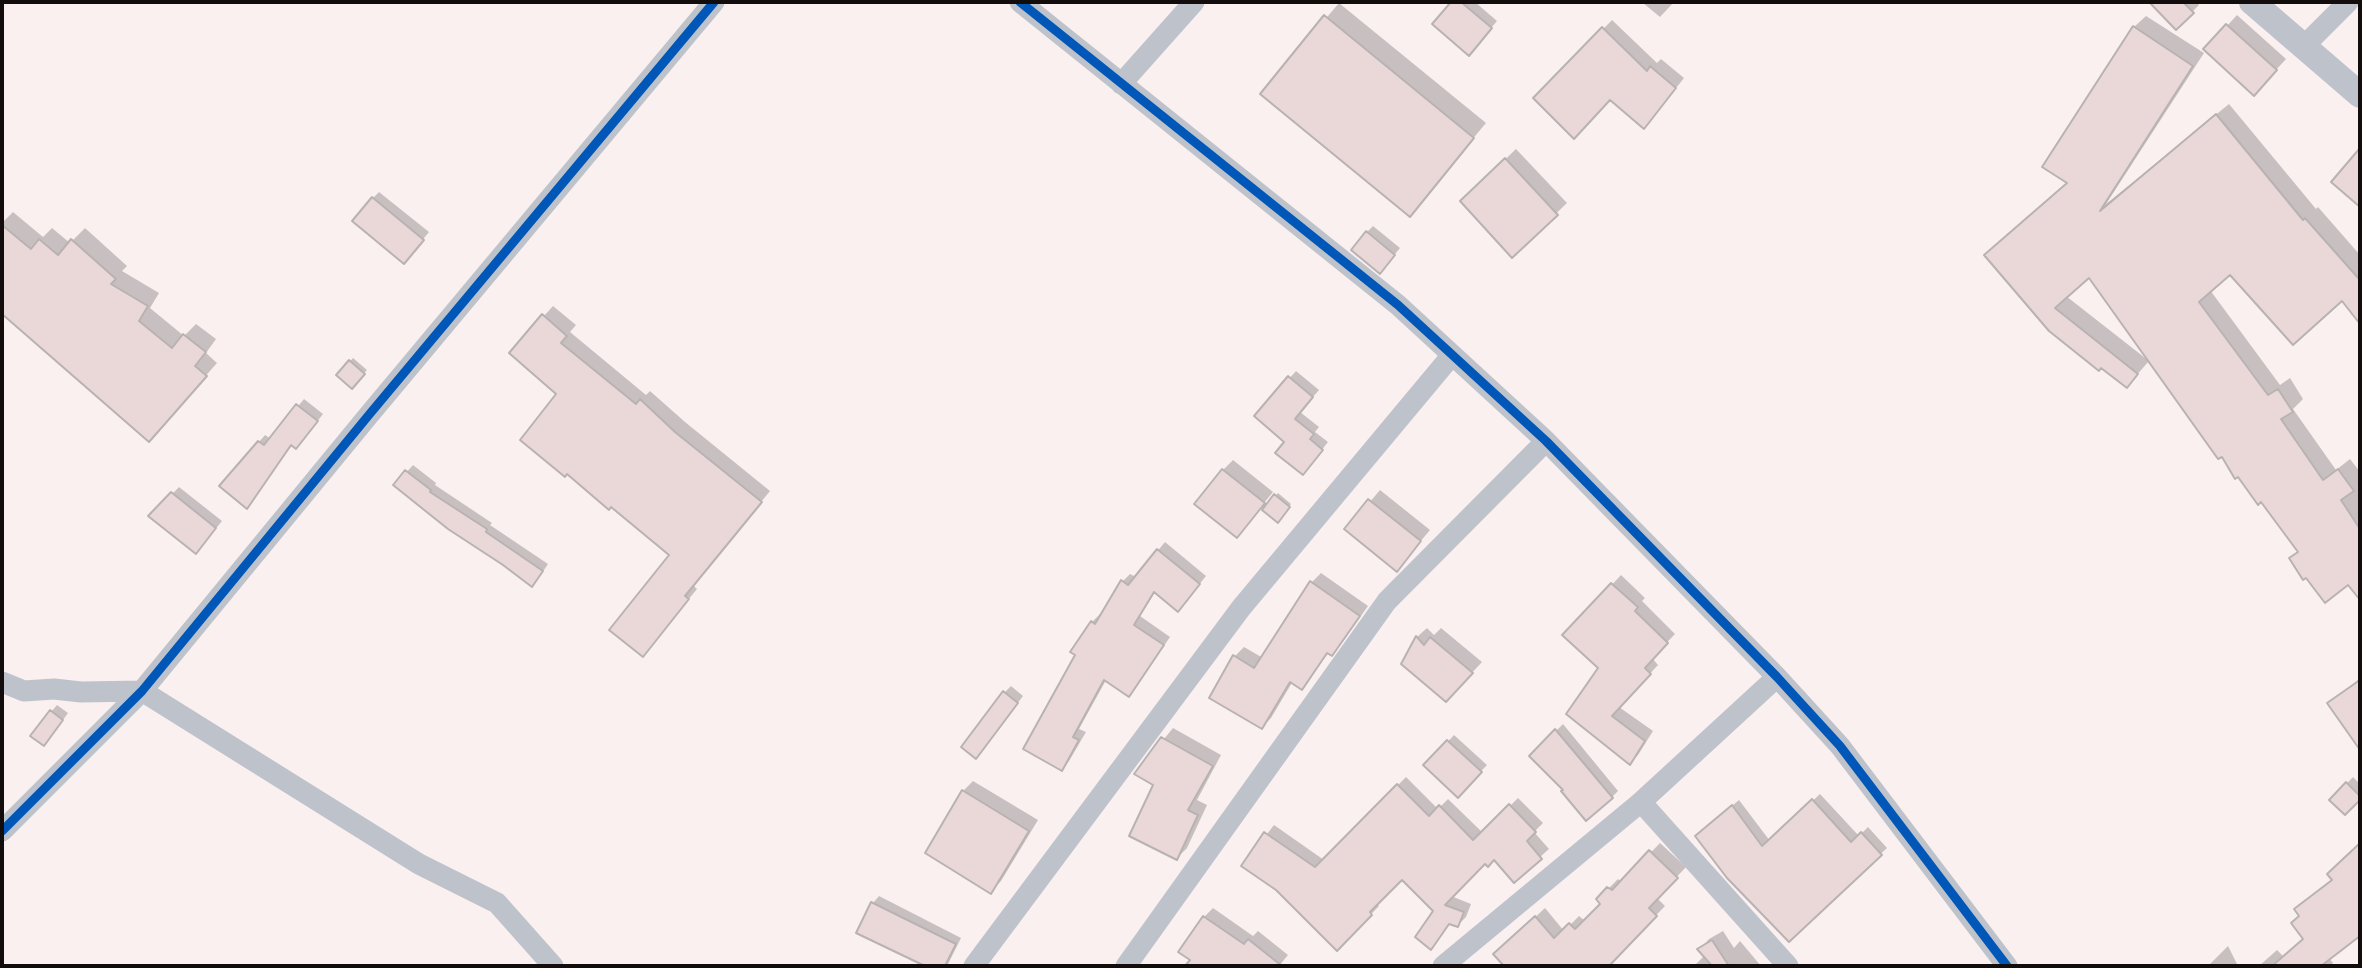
<!DOCTYPE html>
<html>
<head>
<meta charset="utf-8">
<style>
  body { margin:0 }
  #map { position:relative; width:2362px; height:968px; overflow:hidden; background:#faf0f0; font-family:Quicksand,sans-serif }
  canvas { display:block }
  .frame { position:absolute; inset:0; border:4px solid #120c0c; pointer-events:none }
</style>
</head>
<body>
<div id="map">
<canvas width="2362" height="968"></canvas>
<div class="frame"></div>
</div>
<script>
const g = document.querySelector('canvas').getContext('2d');
g.lineJoin = 'round';
function fillPath(path, color) { g.fillStyle = color; g.fill(path, 'evenodd'); }
function strokePath(path, color, width, dash) { g.strokeStyle = color; g.lineWidth = width; g.lineCap = dash ? 'butt' : 'round'; g.setLineDash(dash || []); g.stroke(path); }
const shadow = new Path2D(`
  M 1453,2 L 1475,2 L 1497,21 L 1475,47 L 1435,24 Z
  M 1644,2 L 1674,2 L 1660,17 L 1643,3 Z
  M 2152,2 L 2196,2 L 2199,5 L 2176,28 Z
  M 1339,3 L 1486,123 L 1410,214 L 1262,94 Z
  M 2237,15 L 2286,59 L 2264,83 L 2206,49 Z
  M 2146,16 L 2204,53 L 2106,204 L 2229,104 L 2316,209 L 2318,207 L 2360,255 L 2360,321 L 2342,299 L 2231,273 L 2210,290 L 2280,385 L 2290,378 L 2303,399 L 2293,409 L 2336,470 L 2350,459 L 2360,472 L 2360,598 L 2349,583 L 2291,558 L 2299,550 L 2090,275 L 2066,296 L 2149,361 L 2127,386 L 2051,330 L 2068,182 L 2134,27 Z
  M 1612,20 L 1657,63 L 1661,59 L 1684,78 L 1653,117 L 1610,98 L 1536,98 Z
  M 1516,149 L 1567,203 L 1513,255 L 1462,201 Z
  M 379,192 L 429,232 L 410,255 L 373,198 Z
  M 13,212 L 43,237 L 52,228 L 70,243 L 85,228 L 127,266 L 122,271 L 159,293 L 150,308 L 184,336 L 196,324 L 216,339 L 206,353 L 217,363 L 149,440 L 2,311 L 2,289 L 10,279 L 2,273 L 2,223 Z
  M 1373,226 L 1400,248 L 1386,265 L 1367,232 Z
  M 553,306 L 576,325 L 570,332 L 646,395 L 650,391 L 685,422 L 770,491 L 693,585 L 697,589 L 643,655 L 671,555 L 559,394 L 544,316 Z
  M 353,358 L 367,370 L 352,387 L 338,375 Z
  M 1296,371 L 1319,390 L 1300,412 L 1319,427 L 1315,432 L 1328,442 L 1309,466 L 1286,442 L 1256,416 Z
  M 304,399 L 323,414 L 302,441 L 293,444 L 247,507 L 259,442 L 265,435 L 271,439 Z
  M 1233,460 L 1273,492 L 1237,536 L 1223,470 Z
  M 413,465 L 436,483 L 435,485 L 492,523 L 490,525 L 548,564 L 538,579 L 395,485 Z
  M 179,487 L 222,521 L 202,546 L 151,516 Z
  M 1380,490 L 1430,530 L 1397,569 L 1347,529 Z
  M 1278,493 L 1291,504 L 1280,518 L 1264,510 Z
  M 1165,542 L 1206,576 L 1185,602 L 1156,591 L 1140,616 L 1170,637 L 1136,687 L 1129,695 L 1106,680 L 1079,729 L 1086,732 L 1069,761 L 1062,769 L 1078,655 L 1073,651 L 1092,622 L 1100,614 L 1102,616 L 1122,582 L 1130,574 L 1136,577 Z
  M 1321,573 L 1368,606 L 1341,644 L 1332,653 L 1329,652 L 1302,688 L 1293,681 L 1271,718 L 1262,727 L 1235,656 L 1244,647 L 1263,658 L 1312,582 Z
  M 1621,575 L 1645,598 L 1642,601 L 1675,634 L 1652,658 L 1658,665 L 1619,707 L 1653,731 L 1638,755 L 1630,763 L 1568,713 L 1600,668 L 1565,635 Z
  M 1427,628 L 1434,635 L 1441,628 L 1482,662 L 1456,690 L 1417,637 Z
  M 2360,678 L 2360,747 L 2330,703 Z
  M 1011,686 L 1023,696 L 982,750 L 1004,693 Z
  M 57,705 L 68,713 L 50,738 L 51,712 Z
  M 1563,724 L 1618,791 L 1612,797 L 1565,789 L 1531,756 Z
  M 1173,728 L 1221,755 L 1197,800 L 1207,805 L 1187,848 L 1177,858 L 1156,784 L 1136,773 Z
  M 1454,735 L 1487,765 L 1458,795 L 1426,765 Z
  M 1406,777 L 1438,809 L 1448,799 L 1483,833 L 1518,798 L 1543,823 L 1534,832 L 1549,849 L 1514,880 L 1494,858 L 1485,862 L 1451,896 L 1471,904 L 1466,917 L 1458,925 L 1451,923 L 1431,947 L 1435,911 L 1402,877 L 1376,903 L 1379,906 L 1337,949 L 1277,889 L 1243,865 L 1274,825 L 1324,860 Z
  M 2353,777 L 2360,784 L 2360,798 L 2345,813 L 2331,800 Z
  M 973,781 L 1038,820 L 1001,881 L 991,891 L 963,791 Z
  M 1820,794 L 1859,836 L 1868,827 L 1887,848 L 1789,940 L 1703,830 L 1739,800 L 1770,841 Z
  M 1660,843 L 1686,867 L 1657,898 L 1665,906 L 1607,966 L 1507,966 L 1496,954 L 1545,908 L 1564,931 L 1579,916 L 1585,921 L 1603,904 L 1598,899 L 1618,879 L 1622,882 Z
  M 2360,844 L 2360,922 L 2356,925 L 2360,932 L 2329,958 L 2333,963 L 2330,966 L 2259,966 L 2277,950 L 2284,957 L 2305,938 L 2334,879 L 2329,874 Z
  M 879,896 L 961,938 L 947,966 L 927,966 L 859,932 L 873,903 Z
  M 1213,908 L 1253,936 L 1258,931 L 1288,955 L 1279,966 L 1188,966 L 1192,959 L 1181,951 L 1204,917 Z
  M 1723,931 L 1734,948 L 1740,941 L 1761,966 L 1694,966 L 1705,955 L 1700,949 L 1709,939 Z
  M 2228,946 L 2238,966 L 2208,966 Z`);
const building = new Path2D(`
  M 1451,2 L 1461,2 L 1492,28 L 1469,56 L 1432,24 Z
  M 2149,2 L 2183,2 L 2194,13 L 2176,30 Z
  M 1324,15 L 1474,138 L 1410,217 L 1260,94 Z
  M 2226,24 L 2277,70 L 2254,96 L 2203,49 Z
  M 2133,26 L 2193,66 L 2100,211 L 2216,114 L 2303,220 L 2305,218 L 2360,280 L 2360,324 L 2342,301 L 2293,345 L 2230,275 L 2199,302 L 2268,395 L 2278,389 L 2293,412 L 2281,419 L 2323,480 L 2338,469 L 2354,491 L 2341,500 L 2360,529 L 2360,600 L 2348,585 L 2325,603 L 2306,578 L 2303,580 L 2289,558 L 2298,552 L 2261,502 L 2258,505 L 2238,477 L 2235,479 L 2222,457 L 2218,459 L 2089,278 L 2055,308 L 2138,374 L 2127,388 L 2101,368 L 2099,371 L 2049,331 L 1984,255 L 2067,183 L 2042,167 Z
  M 1602,27 L 1647,71 L 1650,66 L 1676,88 L 1644,129 L 1610,100 L 1574,139 L 1533,98 Z
  M 2360,148 L 2360,207 L 2331,182 Z
  M 1505,158 L 1558,215 L 1512,258 L 1460,201 Z
  M 372,197 L 424,240 L 404,264 L 352,221 Z
  M 2,225 L 31,249 L 39,239 L 58,255 L 71,239 L 116,279 L 111,284 L 148,306 L 139,321 L 172,348 L 183,334 L 206,352 L 195,366 L 207,376 L 149,442 L 2,314 Z
  M 1366,231 L 1395,255 L 1380,274 L 1351,250 Z
  M 542,314 L 567,336 L 561,343 L 636,404 L 640,399 L 675,432 L 762,502 L 685,596 L 689,599 L 643,657 L 609,630 L 669,555 L 611,507 L 609,510 L 567,474 L 565,477 L 520,440 L 556,394 L 509,353 Z
  M 349,360 L 365,374 L 352,389 L 336,375 Z
  M 1288,376 L 1313,397 L 1295,419 L 1314,434 L 1310,439 L 1323,450 L 1303,475 L 1275,453 L 1284,442 L 1254,416 Z
  M 296,404 L 318,421 L 296,449 L 291,445 L 247,509 L 219,486 L 258,441 L 264,445 Z
  M 1222,469 L 1265,503 L 1237,538 L 1194,504 Z
  M 405,470 L 431,490 L 430,492 L 487,529 L 486,532 L 543,571 L 532,587 L 503,565 L 448,529 L 393,485 Z
  M 171,492 L 216,528 L 196,554 L 148,516 Z
  M 1274,494 L 1290,507 L 1278,523 L 1262,510 Z
  M 1368,499 L 1421,541 L 1397,572 L 1344,529 Z
  M 1157,549 L 1200,584 L 1178,612 L 1154,592 L 1134,625 L 1164,645 L 1129,697 L 1104,680 L 1073,737 L 1079,740 L 1062,771 L 1023,749 L 1075,655 L 1070,652 L 1091,621 L 1095,624 L 1121,580 L 1128,585 Z
  M 1310,581 L 1360,616 L 1332,656 L 1327,653 L 1302,690 L 1290,682 L 1262,729 L 1209,698 L 1233,655 L 1254,668 Z
  M 1611,583 L 1638,607 L 1635,611 L 1668,643 L 1645,668 L 1651,674 L 1612,716 L 1645,741 L 1630,765 L 1566,714 L 1598,668 L 1562,635 Z
  M 1416,636 L 1424,645 L 1430,637 L 1473,673 L 1446,702 L 1401,664 Z
  M 2360,680 L 2360,750 L 2327,703 Z
  M 1003,691 L 1018,703 L 976,759 L 961,747 Z
  M 50,710 L 63,720 L 44,746 L 30,736 Z
  M 1555,729 L 1613,798 L 1586,821 L 1561,791 L 1563,790 L 1529,756 Z
  M 1161,737 L 1213,766 L 1188,810 L 1198,815 L 1177,860 L 1129,836 L 1153,785 L 1134,774 Z
  M 1447,740 L 1482,772 L 1458,798 L 1423,765 Z
  M 2346,782 L 2360,796 L 2360,800 L 2345,815 L 2329,800 Z
  M 1397,784 L 1429,816 L 1439,805 L 1473,840 L 1509,804 L 1536,832 L 1527,841 L 1542,859 L 1514,883 L 1494,860 L 1488,867 L 1485,864 L 1445,905 L 1464,912 L 1458,927 L 1449,924 L 1431,950 L 1415,937 L 1433,911 L 1402,880 L 1370,912 L 1372,915 L 1337,951 L 1276,890 L 1241,866 L 1264,832 L 1315,867 Z
  M 962,790 L 1029,831 L 991,894 L 925,853 Z
  M 1812,799 L 1851,842 L 1861,832 L 1882,855 L 1789,942 L 1727,878 L 1695,836 L 1732,805 L 1762,846 Z
  M 2360,843 L 2360,936 L 2321,966 L 2272,966 L 2303,939 L 2291,923 L 2299,916 L 2294,909 L 2332,880 L 2327,874 Z
  M 1649,850 L 1678,878 L 1649,908 L 1657,916 L 1609,966 L 1504,966 L 1493,954 L 1535,916 L 1554,938 L 1569,923 L 1575,929 L 1600,904 L 1596,899 L 1607,887 L 1612,890 Z
  M 871,902 L 956,944 L 945,966 L 925,966 L 856,933 Z
  M 1203,916 L 1244,944 L 1248,939 L 1282,966 L 1185,966 L 1190,960 L 1178,952 Z
  M 1712,940 L 1729,966 L 1712,966 L 1697,949 Z`);
const minor = new Path2D(`
  M 1020,2 L 1398,305 L 1546,441 L 1777,677 L 1840,746 L 2007,966
  M 2304,46 L 2348,2
  M 1121,84 L 1194,2
  M 2,682 L 24,691 L 54,689 L 81,692 L 142,691 L 419,864 L 497,903 L 553,966
  M 1641,802 L 1788,966
  M 2,831 L 142,691 L 368,416 L 714,2
  M 974,966 L 1241,608 L 1452,355
  M 1126,966 L 1387,601 L 1546,441
  M 1443,966 L 1641,802 L 1777,677`);
const tertiary = new Path2D(`
  M 2252,2 L 2360,95`);
const cycleway = new Path2D(`
  M 1020,2 L 1398,305 L 1546,441 L 1777,677 L 1840,746 L 2007,966
  M 2,831 L 142,691 L 368,416 L 714,2`);
fillPath(shadow, '#0003');
fillPath(building, '#ead8d8');
strokePath(building, '#b9b2b2', 2);
strokePath(minor, '#bec3cb', 21);
strokePath(tertiary, '#bec3cb', 26);
strokePath(cycleway, '#0057b8', 9);
</script>
</body>
</html>
